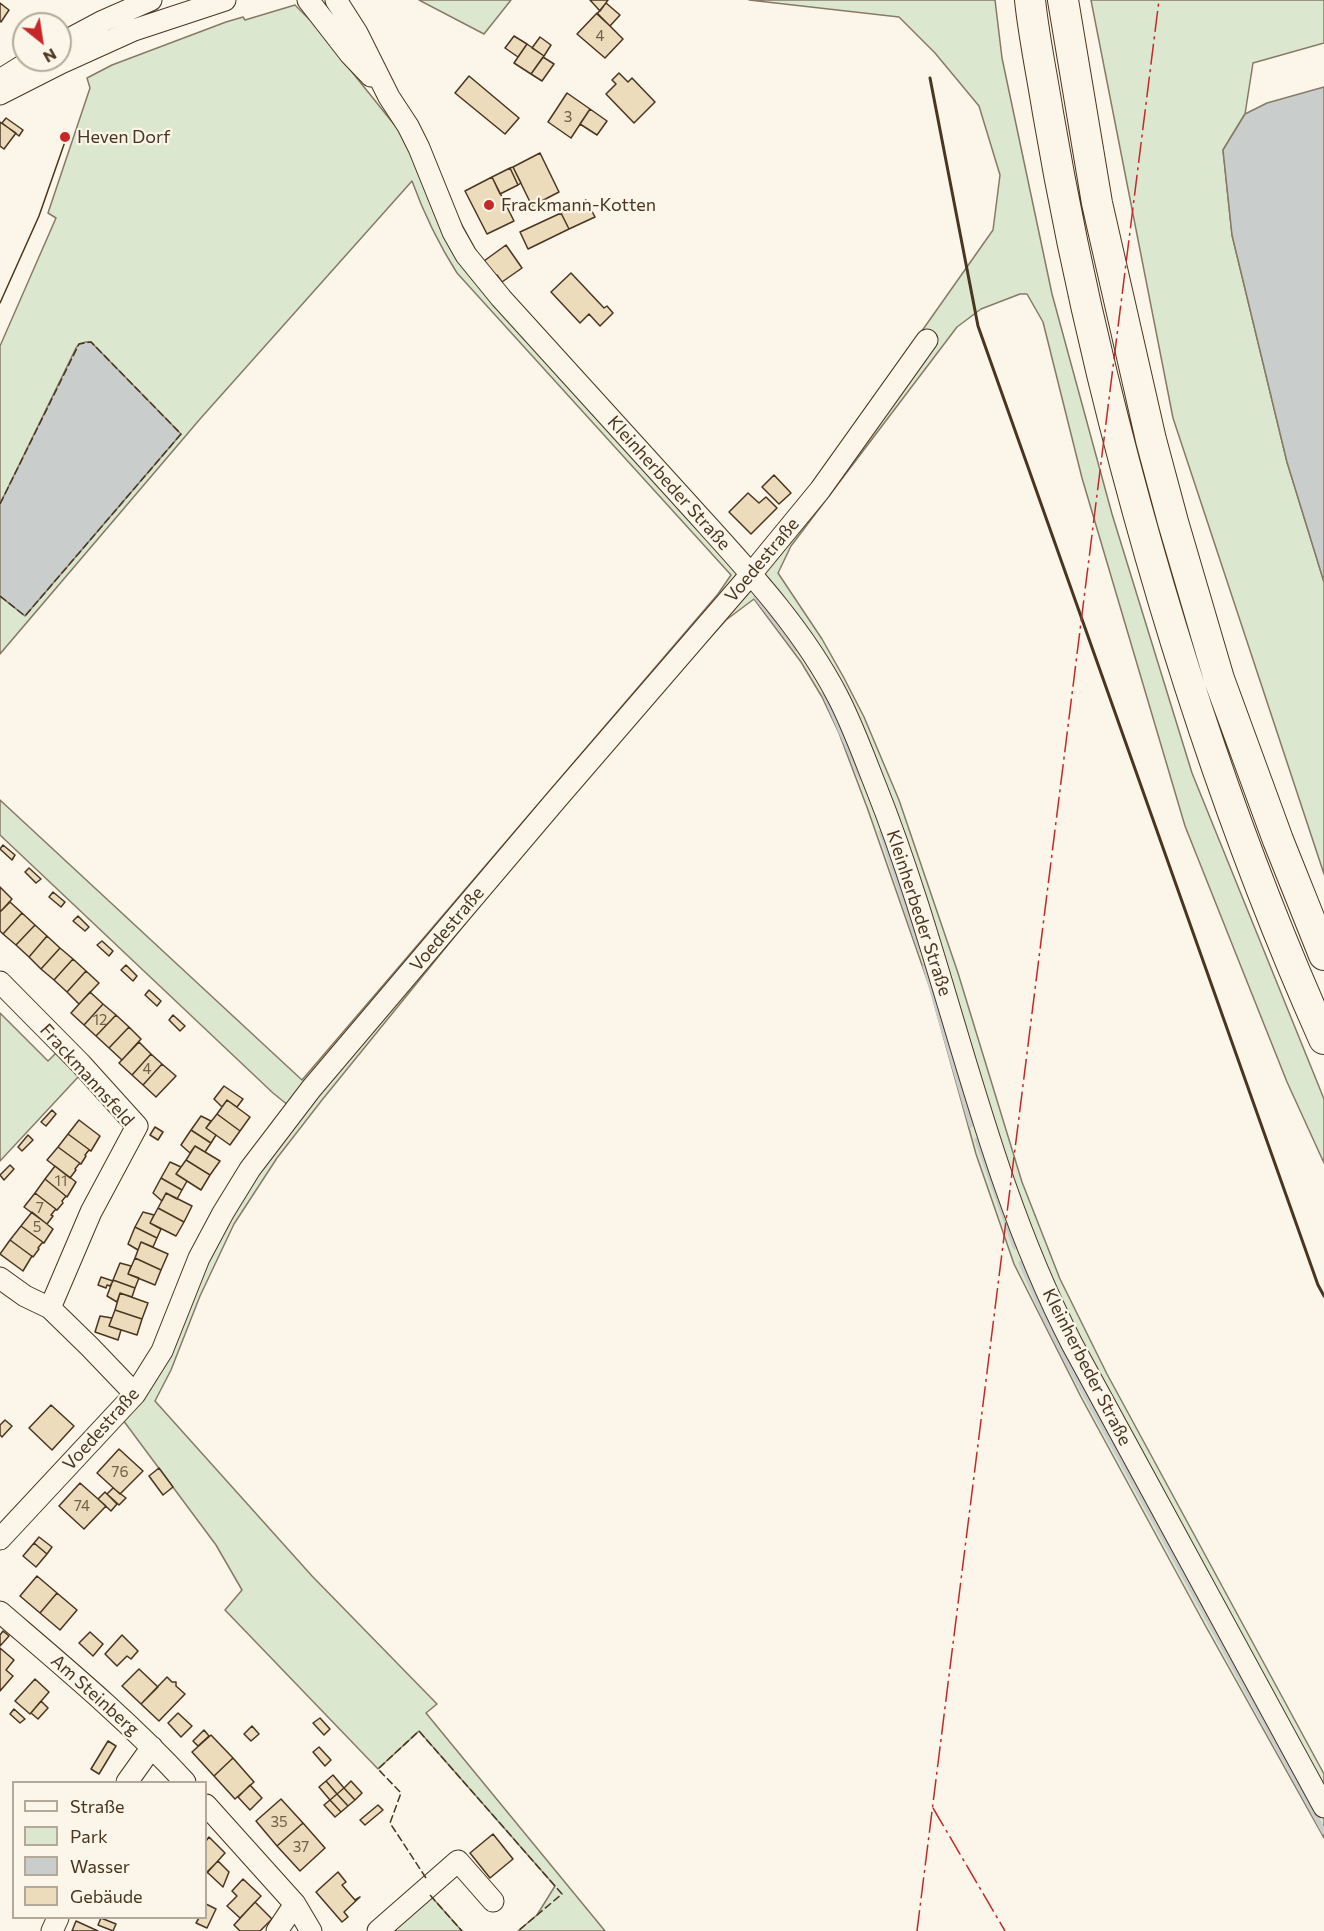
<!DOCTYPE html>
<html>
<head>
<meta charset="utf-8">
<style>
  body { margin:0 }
  #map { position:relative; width:1324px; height:1931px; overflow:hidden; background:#fbf6e9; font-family:Commissioner,sans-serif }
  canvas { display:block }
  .legend { position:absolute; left:12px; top:1781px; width:195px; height:138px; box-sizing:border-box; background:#fbf6e9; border:2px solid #b4a999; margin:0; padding:8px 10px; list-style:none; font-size:18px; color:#4a3520 }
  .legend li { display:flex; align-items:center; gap:12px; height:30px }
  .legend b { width:30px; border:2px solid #b4a999 }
  .north { position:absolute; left:12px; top:12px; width:60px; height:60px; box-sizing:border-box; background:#fbf6e9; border:2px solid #b4a999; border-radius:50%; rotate:150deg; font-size:16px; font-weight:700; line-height:24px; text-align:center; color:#4a3520 }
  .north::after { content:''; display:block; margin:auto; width:21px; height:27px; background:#c62828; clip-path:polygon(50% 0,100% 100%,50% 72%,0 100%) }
</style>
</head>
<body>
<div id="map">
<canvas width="1324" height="1931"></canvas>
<ul class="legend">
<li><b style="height:8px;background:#fbf6e9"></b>Straße</li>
<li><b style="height:16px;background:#dce7d0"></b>Park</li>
<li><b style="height:16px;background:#c9cecd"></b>Wasser</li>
<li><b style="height:16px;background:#ecdcbc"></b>Gebäude</li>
</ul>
<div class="north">N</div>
</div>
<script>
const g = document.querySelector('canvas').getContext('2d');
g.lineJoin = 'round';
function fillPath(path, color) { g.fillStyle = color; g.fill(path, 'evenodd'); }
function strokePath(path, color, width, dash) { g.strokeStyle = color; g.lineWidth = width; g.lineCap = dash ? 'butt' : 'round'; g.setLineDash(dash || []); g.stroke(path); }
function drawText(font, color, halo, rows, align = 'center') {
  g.font = font + ' Commissioner,sans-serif'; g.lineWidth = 4.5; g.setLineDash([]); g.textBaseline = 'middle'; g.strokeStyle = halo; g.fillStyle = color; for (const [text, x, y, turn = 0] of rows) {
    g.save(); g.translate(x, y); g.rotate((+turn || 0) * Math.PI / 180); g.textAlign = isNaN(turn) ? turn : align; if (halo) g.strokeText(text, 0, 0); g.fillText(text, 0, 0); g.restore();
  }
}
const green = new Path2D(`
  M 419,0 L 511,0 L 484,34 Z
  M 749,0 L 995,0 L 1002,58 L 1052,294 L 1112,514 L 1192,773 L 1324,1099 L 1324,1163 L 1287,1082 L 1185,826 L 1082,478 L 1043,322 L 1027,294 L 1020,294 L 981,309 L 957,327 L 791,546 L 778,573 L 822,639 L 844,678 L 864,717 L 899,800 L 958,973 L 1022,1182 L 1060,1279 L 1107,1374 L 1324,1774 L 1324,1838 L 1205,1625 L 1081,1397 L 1014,1264 L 976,1154 L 930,988 L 868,810 L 839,733 L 822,697 L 801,662 L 754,599 L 726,620 L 687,663 L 503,877 L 322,1100 L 277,1158 L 234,1224 L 200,1296 L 171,1370 L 155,1401 L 312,1576 L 437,1704 L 426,1713 L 605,1931 L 518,1931 L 537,1915 L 555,1886 L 419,1731 L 378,1769 L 225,1610 L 242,1590 L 216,1545 L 123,1420 L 208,1258 L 251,1182 L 299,1114 L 273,1093 L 0,835 L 0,800 L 302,1080 L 718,594 L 731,575 L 457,273 C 438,243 424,214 412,181 L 200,419 L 0,654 L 0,596 L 25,615 L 0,504 L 0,346 L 56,218 L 48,213 L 90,88 L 87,78 L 112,65 L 226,22 L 243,17 L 245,20 L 295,5 L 311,21 L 401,133 L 449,201 L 486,269 L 754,562 L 807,494 L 993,230 L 1000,175 L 979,106 L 935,53 L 899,17 Z
  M 1091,0 L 1324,0 L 1324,43 L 1253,63 L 1245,114 L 1223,150 L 1232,235 L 1287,462 L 1324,582 L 1324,874 L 1173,418 Z
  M 0,1013 L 48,1061 L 58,1051 L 80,1075 L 0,1161 Z
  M 429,1894 L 462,1931 L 386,1931 Z`);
const water = new Path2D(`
  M 1324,87 L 1324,582 L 1287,462 L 1232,235 L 1223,150 L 1245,114 L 1267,103 Z
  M 86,342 L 91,342 L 181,434 L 25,616 L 0,596 L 0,504 L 76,348 L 79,344 Z`);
const stream = new Path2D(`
  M 756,597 L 796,649
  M 824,693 L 861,778
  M 881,832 L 920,950
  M 925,966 L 971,1125
  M 977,1140 L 1015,1247
  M 1021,1263 L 1043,1314 L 1069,1365 L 1324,1832`);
const building = new Path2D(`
  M 590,0 L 608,0 L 600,11 Z
  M 0,3 L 9,10 L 1,22 L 0,21 Z
  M 606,3 L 620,15 L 610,26 L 597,14 Z
  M 597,13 L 623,39 L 605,58 L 577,34 Z
  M 514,36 L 527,44 L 518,57 L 505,48 Z
  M 540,37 L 551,45 L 544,56 L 532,48 Z
  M 527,44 L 544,56 L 531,74 L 514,63 Z
  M 543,57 L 554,64 L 542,81 L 531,74 Z
  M 619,73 L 628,82 L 632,78 L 655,102 L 634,123 L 606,94 L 616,84 L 612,80 Z
  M 469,76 L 519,118 L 505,134 L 455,93 Z
  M 567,93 L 590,109 L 571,138 L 548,122 Z
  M 590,109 L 607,121 L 597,135 L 580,124 Z
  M 6,118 L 23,130 L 19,136 L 2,123 Z
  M 0,122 L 16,133 L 4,149 L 0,146 Z
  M 540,153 L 559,192 L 532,206 L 513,167 Z
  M 513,167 L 521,183 L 518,185 L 510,168 Z
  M 510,168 L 518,185 L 500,194 L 492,177 Z
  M 492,177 L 514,221 L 487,234 L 465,191 Z
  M 586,200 L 595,217 L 569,229 L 561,213 Z
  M 561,213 L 569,229 L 528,249 L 520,232 Z
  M 506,245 L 522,268 L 502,282 L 497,275 L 495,277 L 484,261 Z
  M 571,273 L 604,308 L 607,306 L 613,313 L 600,326 L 589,314 L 580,323 L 551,292 Z
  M 774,475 L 791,493 L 779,504 L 762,487 Z
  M 748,493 L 759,503 L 766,497 L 777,508 L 751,534 L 729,512 Z
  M 3,845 L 15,855 L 12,860 L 0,849 Z
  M 29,868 L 41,879 L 36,883 L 25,872 Z
  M 0,887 L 12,899 L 0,912 Z
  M 53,892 L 65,902 L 61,907 L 49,897 Z
  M 10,902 L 22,913 L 3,934 L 0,931 L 0,912 Z
  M 22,913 L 35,925 L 16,945 L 3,934 Z
  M 78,916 L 89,927 L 85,931 L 73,921 Z
  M 35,925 L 47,936 L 29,957 L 16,945 Z
  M 47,936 L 60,948 L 41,969 L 29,957 Z
  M 102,941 L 113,951 L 109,956 L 97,945 Z
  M 60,948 L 73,959 L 54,980 L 41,969 Z
  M 73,959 L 86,971 L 67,992 L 54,980 Z
  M 126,965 L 137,976 L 133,981 L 121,970 Z
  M 86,971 L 99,983 L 79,1004 L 67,992 Z
  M 149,990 L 161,1001 L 157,1006 L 145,995 Z
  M 90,992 L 103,1004 L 84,1025 L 71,1013 Z
  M 103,1004 L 116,1015 L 96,1036 L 84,1025 Z
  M 116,1015 L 129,1027 L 109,1048 L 96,1036 Z
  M 173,1015 L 185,1026 L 180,1031 L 169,1020 Z
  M 129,1027 L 141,1039 L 122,1060 L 109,1048 Z
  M 139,1042 L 151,1054 L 132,1075 L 119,1063 Z
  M 151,1054 L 162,1064 L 143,1085 L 132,1075 Z
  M 162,1064 L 176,1076 L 156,1097 L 143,1085 Z
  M 224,1086 L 243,1099 L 237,1107 L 227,1100 L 222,1107 L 214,1099 Z
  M 227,1100 L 250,1117 L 240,1131 L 217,1114 Z
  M 52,1110 L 56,1114 L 46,1126 L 41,1122 Z
  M 217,1114 L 240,1131 L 230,1145 L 206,1128 Z
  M 201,1116 L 211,1121 L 206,1128 L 216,1135 L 211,1143 L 191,1130 Z
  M 79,1120 L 100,1136 L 91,1151 L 68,1134 Z
  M 155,1127 L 163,1132 L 158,1140 L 150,1135 Z
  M 191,1130 L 211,1143 L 205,1152 L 195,1146 L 190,1153 L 181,1145 Z
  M 68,1134 L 91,1151 L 89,1150 L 85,1155 L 86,1156 L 81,1164 L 58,1147 Z
  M 28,1135 L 33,1140 L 22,1151 L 18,1147 Z
  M 195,1146 L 220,1161 L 210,1175 L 186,1160 Z
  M 58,1147 L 81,1164 L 79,1164 L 75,1169 L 76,1170 L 70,1178 L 47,1160 Z
  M 186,1160 L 210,1175 L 201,1190 L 176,1174 Z
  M 170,1162 L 181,1167 L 176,1174 L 187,1181 L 182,1190 L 161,1178 Z
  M 10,1165 L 14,1169 L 4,1180 L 0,1175 Z
  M 55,1166 L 76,1182 L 67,1197 L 45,1179 Z
  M 161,1178 L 182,1190 L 177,1199 L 166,1193 L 162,1201 L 153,1193 Z
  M 45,1179 L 67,1197 L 66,1196 L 62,1201 L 63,1203 L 57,1210 L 35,1193 Z
  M 35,1193 L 57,1210 L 55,1210 L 51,1215 L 53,1216 L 47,1224 L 24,1207 Z
  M 166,1193 L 192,1206 L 184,1222 L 158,1208 Z
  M 158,1208 L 184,1222 L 176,1236 L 150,1223 Z
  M 32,1212 L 53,1229 L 44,1243 L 21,1226 Z
  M 143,1212 L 154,1215 L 150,1223 L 161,1229 L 157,1238 L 135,1227 Z
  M 21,1226 L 44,1243 L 42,1243 L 38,1248 L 39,1249 L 33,1257 L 10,1240 Z
  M 135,1227 L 157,1238 L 153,1247 L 141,1242 L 138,1250 L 128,1244 Z
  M 10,1240 L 33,1257 L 32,1256 L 23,1271 L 0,1254 Z
  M 141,1242 L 168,1254 L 161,1270 L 135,1258 Z
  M 135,1258 L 161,1270 L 155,1285 L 128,1274 Z
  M 120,1263 L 131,1266 L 128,1274 L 139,1278 L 135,1288 L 113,1280 Z
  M 101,1277 L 113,1281 L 110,1286 L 107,1285 L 106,1288 L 98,1285 Z
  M 113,1280 L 135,1288 L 132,1297 L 120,1293 L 117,1302 L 107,1296 Z
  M 120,1293 L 148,1303 L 142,1319 L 115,1310 Z
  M 115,1310 L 142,1319 L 137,1335 L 109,1326 Z
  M 100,1316 L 112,1318 L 109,1326 L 121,1330 L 118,1340 L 95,1332 Z
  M 51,1405 L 74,1426 L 52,1450 L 29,1428 Z
  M 5,1420 L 12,1426 L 2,1437 L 0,1435 L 0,1425 Z
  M 119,1449 L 143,1471 L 120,1494 L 97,1473 Z
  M 159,1468 L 173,1487 L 163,1495 L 149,1476 Z
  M 80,1483 L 106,1506 L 84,1529 L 59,1506 Z
  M 113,1488 L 126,1498 L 119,1505 L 107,1494 Z
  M 105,1492 L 117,1504 L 111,1511 L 98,1499 Z
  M 39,1537 L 52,1547 L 47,1554 L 34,1543 Z
  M 34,1543 L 47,1554 L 36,1567 L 23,1556 Z
  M 37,1576 L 57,1593 L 40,1613 L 20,1596 Z
  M 57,1593 L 77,1610 L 60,1630 L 40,1613 Z
  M 3,1631 L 9,1636 L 0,1646 L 0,1635 Z
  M 90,1632 L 103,1644 L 93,1656 L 79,1643 Z
  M 122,1635 L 138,1651 L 131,1659 L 127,1656 L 117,1666 L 105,1654 Z
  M 0,1648 L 14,1660 L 6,1670 L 13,1676 L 0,1691 Z
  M 139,1669 L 158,1687 L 141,1704 L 122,1686 Z
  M 167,1677 L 172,1682 L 176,1682 L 176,1686 L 185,1694 L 159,1721 L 141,1704 Z
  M 35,1679 L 49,1692 L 30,1714 L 15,1701 Z
  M 41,1701 L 48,1708 L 38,1719 L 31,1713 Z
  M 14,1709 L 25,1719 L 20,1723 L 10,1714 Z
  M 178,1713 L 192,1726 L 181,1737 L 168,1723 Z
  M 320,1718 L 330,1729 L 324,1735 L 313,1723 Z
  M 252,1726 L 259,1734 L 251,1741 L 244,1734 Z
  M 204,1730 L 209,1736 L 198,1746 L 193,1741 Z
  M 211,1735 L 233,1758 L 214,1776 L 192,1752 Z
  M 108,1741 L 116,1746 L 99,1774 L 91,1769 Z
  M 319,1747 L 331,1760 L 325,1766 L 313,1752 Z
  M 233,1758 L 254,1782 L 235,1799 L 214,1776 Z
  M 333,1775 L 344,1788 L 337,1794 L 326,1781 Z
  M 326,1781 L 337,1794 L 330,1800 L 319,1787 Z
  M 351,1781 L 362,1793 L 355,1800 L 344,1788 Z
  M 250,1785 L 262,1798 L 250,1810 L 238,1797 Z
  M 344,1788 L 355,1800 L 348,1806 L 337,1794 Z
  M 337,1794 L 348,1806 L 341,1812 L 330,1800 Z
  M 281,1799 L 303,1823 L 277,1846 L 256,1821 Z
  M 330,1800 L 341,1812 L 335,1817 L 324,1805 Z
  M 378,1805 L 383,1810 L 365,1825 L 360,1820 Z
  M 303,1823 L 325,1848 L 300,1871 L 277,1846 Z
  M 493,1834 L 513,1859 L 490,1878 L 470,1853 Z
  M 209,1837 L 225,1853 L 206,1874 L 206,1841 Z
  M 218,1861 L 229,1872 L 223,1887 L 207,1872 Z
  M 338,1872 L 346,1882 L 342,1885 L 355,1900 L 360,1897 L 344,1912 L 348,1917 L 342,1922 L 316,1892 Z
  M 243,1879 L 261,1896 L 240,1918 L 227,1906 L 237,1896 L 232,1891 Z
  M 255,1902 L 272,1919 L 260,1931 L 240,1931 L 234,1925 Z
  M 206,1904 L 216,1909 L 207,1928 L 196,1923 L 199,1918 L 206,1918 Z
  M 101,1918 L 116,1924 L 113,1931 L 98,1925 Z
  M 76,1921 L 98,1931 L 72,1931 Z`);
const minor = new Path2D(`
  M 308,0 L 350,54 L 371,76
  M 336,0 L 357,33 L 389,97 L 408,126 L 419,148 L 453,232 L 466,255 L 501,298 C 564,367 627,436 689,505 C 743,565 801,625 838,697 C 853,726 864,757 876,787 C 949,970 981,1168 1072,1344 L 1324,1807
  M 60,44 L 103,21 L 151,0
  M 0,80 L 32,60
  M 0,94 L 61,63 L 134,30 L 225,0
  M 0,982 L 81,1064 L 137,1126 L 91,1212 L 50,1308 L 25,1296 L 0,1278
  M 50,1308 L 90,1347 L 135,1394
  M 0,1539 L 135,1394 L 162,1351 L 199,1258 L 223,1213 L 250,1169 L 311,1089 L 556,800 L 751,574 L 820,490 L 927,340
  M 0,1612 C 64,1667 128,1720 185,1782
  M 127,1782 L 152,1747
  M 206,1805 L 295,1904 L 311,1931
  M 52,1931 L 58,1918
  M 277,1931 L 295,1904
  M 378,1931 L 458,1861 L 493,1901`);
const highway = new Path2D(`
  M 1030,0 C 1034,38 1042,75 1048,113 C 1063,201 1081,287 1102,374 C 1157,599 1229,827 1324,1039
  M 1063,0 L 1097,203 L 1151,440 L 1173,522 L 1219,679 L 1278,840 L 1324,955`);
const tram = new Path2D(`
  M 0,303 L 39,216 L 68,133`);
const fence = new Path2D(`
  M 0,504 L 79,344 L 91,342 L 181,434 L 25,616 L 0,596
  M 426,1878 L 390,1823 L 401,1793 L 378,1769 L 419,1731 L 562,1894 L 518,1931
  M 430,1895 L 462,1931`);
const wall = new Path2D(`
  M 930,78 L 978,326 L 1318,1285 L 1324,1296`);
const power = new Path2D(`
  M 933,1808 L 1005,1931
  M 917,1931 L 1159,0`);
const markers = [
  [65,137,6,"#c62828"],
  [489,205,6,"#c62828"]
];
const numberNames = [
  ["4",600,36],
  ["3",568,117],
  ["12",100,1020],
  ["4",147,1069],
  ["11",61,1181],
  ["7",40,1208],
  ["5",37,1227],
  ["76",120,1472],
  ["74",82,1506],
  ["35",279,1822],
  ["37",301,1847]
];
const poiNames = [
  ["Heven Dorf",77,137],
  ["Frackmann-Kotten",501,205]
];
const streetNames = [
  ["Kleinherbeder Straße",669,483,48],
  ["Voedestraße",762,560,-50],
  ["Kleinherbeder Straße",919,913,72],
  ["Voedestraße",447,929,-50],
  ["Frackmannsfeld",87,1075,48],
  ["Kleinherbeder Straße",1087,1367,63],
  ["Voedestraße",101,1429,-48],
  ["Am Steinberg",95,1695,42]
];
fillPath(green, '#dce7d0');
strokePath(green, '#887966', 1.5);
fillPath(water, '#c9cecd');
strokePath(water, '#887966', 1.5);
strokePath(stream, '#c9cecd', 5);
fillPath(building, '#ecdcbc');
strokePath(building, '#4a3520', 1.5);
strokePath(minor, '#4a3520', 23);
strokePath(highway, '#4a3520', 32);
strokePath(minor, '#fbf6e9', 21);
strokePath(highway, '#fbf6e9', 30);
strokePath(tram, '#4a3520', 1.5);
strokePath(fence, '#4a3520', 1.5, [8, 3]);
strokePath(wall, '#4a3520', 3);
strokePath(power, '#c62828', 1.5, [21, 4.5, 3, 4.5]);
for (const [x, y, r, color] of markers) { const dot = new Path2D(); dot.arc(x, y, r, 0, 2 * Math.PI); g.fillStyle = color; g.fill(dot); strokePath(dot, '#fbf6e9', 2); }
drawText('15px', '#725f47', null, numberNames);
drawText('18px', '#4a3520', '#fbf6e9', poiNames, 'left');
drawText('18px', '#4a3520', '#fbf6e9', streetNames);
</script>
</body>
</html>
